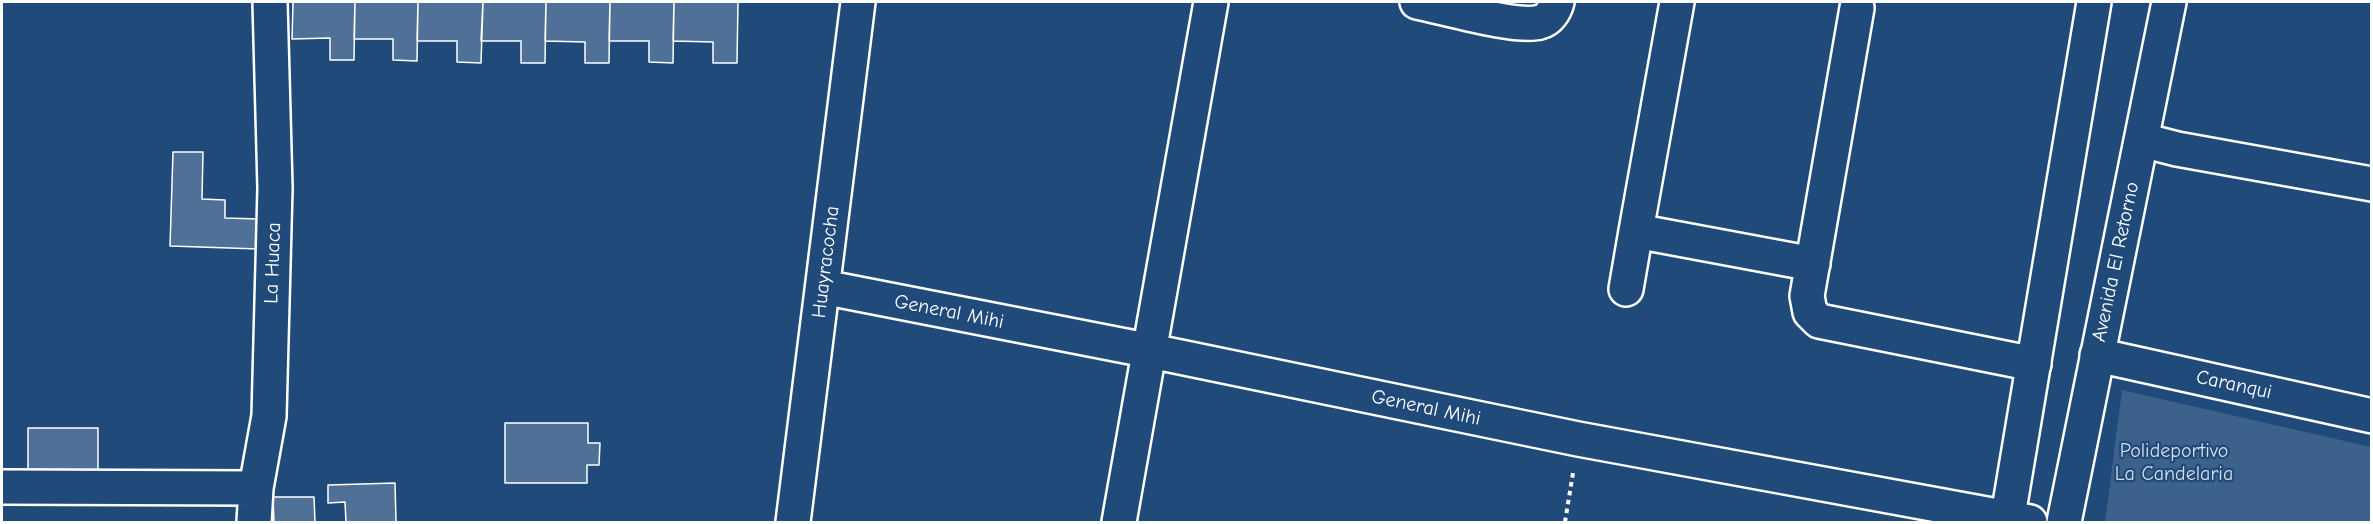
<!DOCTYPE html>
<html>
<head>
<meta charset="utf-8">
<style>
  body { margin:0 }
  #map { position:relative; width:2373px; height:524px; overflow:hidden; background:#1f4a7a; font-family:"Comic Neue",sans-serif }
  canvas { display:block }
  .frame { position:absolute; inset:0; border:3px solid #fff; pointer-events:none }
</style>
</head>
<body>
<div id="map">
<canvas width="2373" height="524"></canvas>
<div class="frame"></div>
</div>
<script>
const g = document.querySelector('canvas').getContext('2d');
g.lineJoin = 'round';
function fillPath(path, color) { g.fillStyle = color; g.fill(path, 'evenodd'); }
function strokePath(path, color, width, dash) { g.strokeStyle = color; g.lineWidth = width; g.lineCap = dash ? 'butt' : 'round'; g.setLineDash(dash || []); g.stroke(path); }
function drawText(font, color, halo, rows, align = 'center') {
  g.font = font + ' "Comic Neue",sans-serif'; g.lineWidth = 4.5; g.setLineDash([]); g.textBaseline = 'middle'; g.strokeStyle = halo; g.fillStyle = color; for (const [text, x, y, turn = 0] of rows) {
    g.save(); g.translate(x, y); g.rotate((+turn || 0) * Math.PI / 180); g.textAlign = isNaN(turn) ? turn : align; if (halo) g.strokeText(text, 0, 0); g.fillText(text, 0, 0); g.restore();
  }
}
const green = new Path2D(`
  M 2122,390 L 2371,447 L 2371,522 L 2105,522 Z`);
const building = new Path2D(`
  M 293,2 L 355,2 L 354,60 L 330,60 L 330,38 L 292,39 Z
  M 355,2 L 418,2 L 417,61 L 393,60 L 393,39 L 354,39 Z
  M 418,2 L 483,2 L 481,63 L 457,62 L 457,41 L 417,41 Z
  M 483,2 L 546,2 L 545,63 L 521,63 L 521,41 L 481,41 Z
  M 546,2 L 610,2 L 609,63 L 585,63 L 585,42 L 545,41 Z
  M 610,2 L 674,2 L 673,63 L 649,62 L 649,41 L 609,41 Z
  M 674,2 L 738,2 L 737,63 L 713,63 L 713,42 L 673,41 Z
  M 173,152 L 203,152 L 202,199 L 225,200 L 225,218 L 260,219 L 259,249 L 170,246 Z
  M 505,423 L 588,423 L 588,443 L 600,443 L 599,465 L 587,465 L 587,483 L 505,483 Z
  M 28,428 L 98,428 L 98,475 L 28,475 Z
  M 395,483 L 396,522 L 346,522 L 345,502 L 328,503 L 328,485 Z
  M 273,497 L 314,497 L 315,522 L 274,522 Z`);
const path = new Path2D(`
  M 1565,522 L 1573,473`);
const minor = new Path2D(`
  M 1417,2 C 1443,7 1518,29 1540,22 C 1549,20 1555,10 1557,2
  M 1857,8 L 1807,296 L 1810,312 L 1819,321 L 2034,364
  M 2142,140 L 2177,149 L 2372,184
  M 1636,231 L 1677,2
  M 823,287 L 1151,351 L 1578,439 L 2030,522
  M 1626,289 L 1636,231 L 1813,264
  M 2097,355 L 2372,416
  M 2,487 L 256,488
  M 254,522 L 256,488 L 269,416 L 275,188 L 270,2
  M 793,522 L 858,2
  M 1119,522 L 1211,2`);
const primary = new Path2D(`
  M 2007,522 L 2094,2
  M 2064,522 L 2169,2`);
const streetNames = [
  ["Huayracocha",826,262,-83],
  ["Avenida El Retorno",2116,262,-78],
  ["La Huaca",273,263,-88],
  ["General Mihi",949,312,11],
  ["Caranqui",2234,385,12],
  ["General Mihi",1426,408,12]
];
const parkNames = [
  ["Polideportivo",2174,451],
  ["La Candelaria",2174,474]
];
fillPath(green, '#3c618b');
fillPath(building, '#507197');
strokePath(building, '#fff', 1.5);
strokePath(minor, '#fff', 38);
strokePath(primary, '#fff', 38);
strokePath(path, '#fff', 4, [4.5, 4.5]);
strokePath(minor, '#1f4a7a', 33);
strokePath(primary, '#1f4a7a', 33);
drawText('20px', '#fff', '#1f4a7a', streetNames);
drawText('20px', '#d8dfe8', '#1f4a7a', parkNames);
</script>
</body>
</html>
